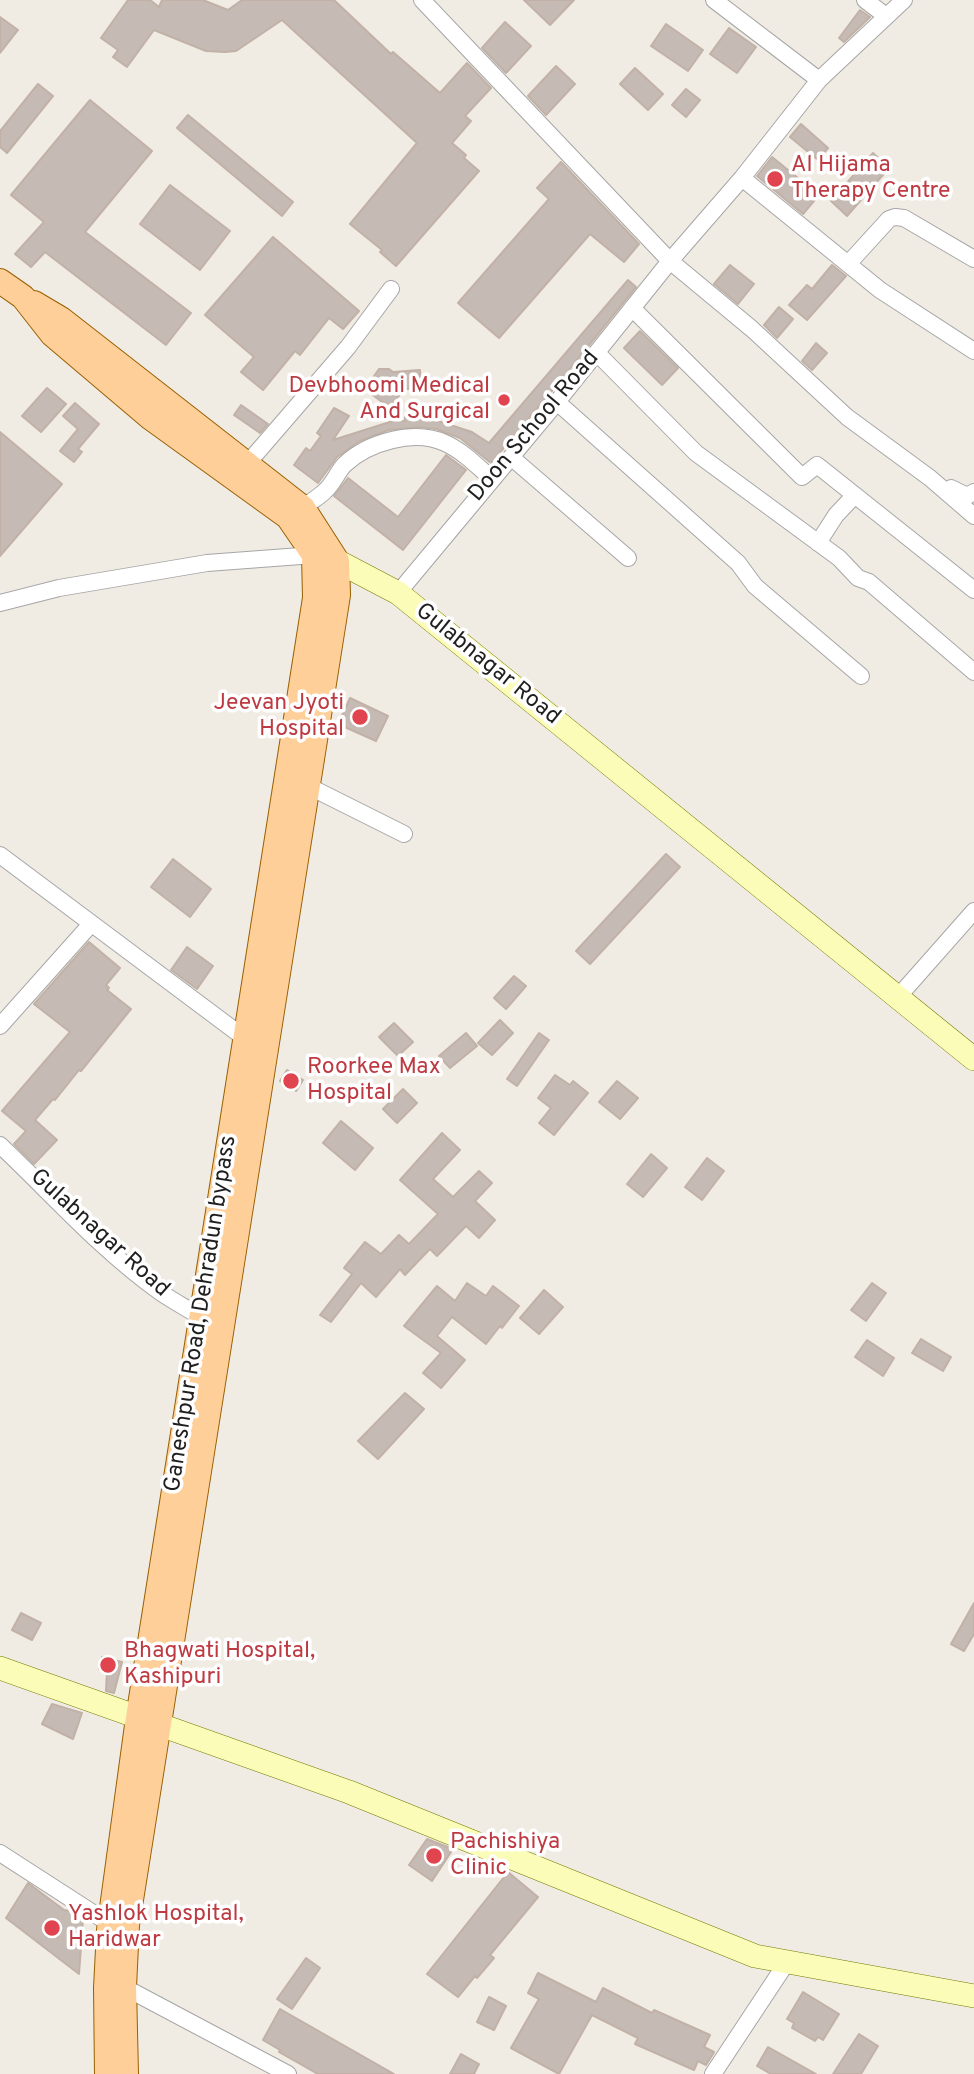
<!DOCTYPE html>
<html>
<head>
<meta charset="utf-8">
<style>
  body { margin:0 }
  canvas { display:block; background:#f0ece4 }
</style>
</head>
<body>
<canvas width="974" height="2074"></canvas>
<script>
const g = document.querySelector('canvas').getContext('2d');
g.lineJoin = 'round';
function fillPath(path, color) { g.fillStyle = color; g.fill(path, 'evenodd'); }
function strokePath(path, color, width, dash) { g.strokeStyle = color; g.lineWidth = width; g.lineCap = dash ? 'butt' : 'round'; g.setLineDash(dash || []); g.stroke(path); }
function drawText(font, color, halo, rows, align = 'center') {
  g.font = font + ' Overpass,sans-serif'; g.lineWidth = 7; g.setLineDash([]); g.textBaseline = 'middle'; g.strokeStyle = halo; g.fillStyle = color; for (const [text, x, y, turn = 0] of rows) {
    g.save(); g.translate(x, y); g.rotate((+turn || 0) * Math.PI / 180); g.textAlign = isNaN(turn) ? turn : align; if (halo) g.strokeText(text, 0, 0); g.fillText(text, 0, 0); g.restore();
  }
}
const building = new Path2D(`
  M 128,0 L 150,0 L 159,7 L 162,0 L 203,0 L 228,10 L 242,0 L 334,0 L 391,54 L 393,52 L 440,93 L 467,63 L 491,88 L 465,116 L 471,121 L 452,143 L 466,155 L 464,158 L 479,171 L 396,266 L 380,252 L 382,250 L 350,224 L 417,143 L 282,20 L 236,51 L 225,52 L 206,51 L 154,30 L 127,67 L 113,57 L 118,50 L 101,38 Z
  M 524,0 L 574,0 L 550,25 Z
  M 860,10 L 870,17 L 844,42 L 839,38 Z
  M 0,17 L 18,30 L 0,53 Z
  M 505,22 L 531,46 L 506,73 L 482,48 Z
  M 666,24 L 703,50 L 688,71 L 651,46 Z
  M 729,28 L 756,47 L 737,73 L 710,54 Z
  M 556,66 L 575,84 L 546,115 L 528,96 Z
  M 635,68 L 663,94 L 648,110 L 620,84 Z
  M 38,84 L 53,96 L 7,153 L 0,147 L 0,131 Z
  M 686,89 L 700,100 L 686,117 L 672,105 Z
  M 90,100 L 152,151 L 85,232 L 191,313 L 166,345 L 45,252 L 31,267 L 15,254 L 44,222 L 11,195 Z
  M 188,115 L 293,202 L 282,216 L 177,128 Z
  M 801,124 L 828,148 L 818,160 L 790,137 Z
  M 873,153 L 889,168 L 847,216 L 831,201 Z
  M 772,157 L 819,195 L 803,214 L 757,176 Z
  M 561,162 L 639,244 L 624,262 L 590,234 L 499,338 L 458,303 L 549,199 L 537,188 Z
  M 170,185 L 230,231 L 200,270 L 140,224 Z
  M 273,237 L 359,311 L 343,329 L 329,318 L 300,355 L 295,351 L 263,390 L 241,372 L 254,357 L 205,315 Z
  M 730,265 L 754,284 L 738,304 L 714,284 Z
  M 832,265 L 846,276 L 807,320 L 789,305 L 807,285 L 812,289 Z
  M 628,280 L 636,287 L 556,386 L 491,463 L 460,438 L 436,429 L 419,427 L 389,430 L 360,441 L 337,457 L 318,483 L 294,465 L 306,448 L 310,451 L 321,436 L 317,433 L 334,408 L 349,416 L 333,440 L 393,421 L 405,421 L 405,417 L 441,422 L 472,432 L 489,443 Z
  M 779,307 L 793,319 L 777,338 L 764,325 Z
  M 640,331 L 678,368 L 662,385 L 624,348 Z
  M 816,343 L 827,353 L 812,370 L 802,361 Z
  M 379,369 L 389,369 L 393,372 L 420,370 L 421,388 L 404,389 L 390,408 L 370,393 L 369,383 Z
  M 47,388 L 66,404 L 41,432 L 22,416 Z
  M 75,403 L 99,424 L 78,449 L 82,452 L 74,462 L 60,451 L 78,429 L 63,416 Z
  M 241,405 L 268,424 L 260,433 L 234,415 Z
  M 0,432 L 62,484 L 0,556 Z
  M 446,455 L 466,470 L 403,550 L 334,496 L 348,478 L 398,517 Z
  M 350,698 L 388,716 L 376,741 L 338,724 Z
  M 666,854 L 680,867 L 590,964 L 576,951 Z
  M 173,859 L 211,889 L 190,917 L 151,887 Z
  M 89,942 L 120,968 L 106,985 L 109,988 L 107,990 L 131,1009 L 81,1071 L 79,1070 L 55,1100 L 53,1099 L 35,1120 L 57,1140 L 34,1164 L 14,1144 L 26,1131 L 2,1111 L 70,1032 L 34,1004 Z
  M 187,947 L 213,966 L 197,989 L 171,970 Z
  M 514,976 L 526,986 L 506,1009 L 494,998 Z
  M 500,1020 L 513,1033 L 492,1055 L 478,1043 Z
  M 394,1023 L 413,1042 L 398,1056 L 379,1037 Z
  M 466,1033 L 477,1046 L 450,1068 L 439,1056 Z
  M 539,1033 L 549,1040 L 517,1086 L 507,1079 Z
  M 287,1070 L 303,1080 L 296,1091 L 280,1081 Z
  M 555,1075 L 570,1085 L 573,1081 L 588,1093 L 554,1135 L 539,1123 L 551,1108 L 538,1098 Z
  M 617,1081 L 638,1098 L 620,1119 L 599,1102 Z
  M 403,1089 L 417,1103 L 397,1123 L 383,1109 Z
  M 341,1121 L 373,1148 L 355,1170 L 323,1143 Z
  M 442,1133 L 460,1150 L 433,1179 L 453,1197 L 479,1171 L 492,1183 L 475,1201 L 495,1220 L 479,1238 L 466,1226 L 437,1256 L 430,1249 L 405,1275 L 400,1269 L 376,1297 L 361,1283 L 331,1322 L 320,1315 L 352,1274 L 344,1268 L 365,1242 L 381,1254 L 399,1235 L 409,1244 L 438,1214 L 400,1180 Z
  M 651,1154 L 667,1168 L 643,1197 L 627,1184 Z
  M 707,1158 L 724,1171 L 702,1200 L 685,1187 Z
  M 467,1283 L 486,1296 L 493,1286 L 519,1306 L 502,1328 L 500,1326 L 486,1344 L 452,1317 L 437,1336 L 465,1360 L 441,1388 L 423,1373 L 441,1353 L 404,1326 L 437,1286 L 455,1301 Z
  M 872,1283 L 886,1293 L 866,1321 L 851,1310 Z
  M 544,1290 L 563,1307 L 539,1334 L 520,1318 Z
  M 921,1339 L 951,1357 L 943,1371 L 912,1353 Z
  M 867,1340 L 894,1358 L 883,1376 L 855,1357 Z
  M 405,1393 L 424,1409 L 378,1459 L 358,1441 Z
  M 974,1603 L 974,1634 L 964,1651 L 951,1644 Z
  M 21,1613 L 41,1623 L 32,1640 L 12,1630 Z
  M 102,1657 L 122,1662 L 114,1693 L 106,1691 L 107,1671 L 99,1669 Z
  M 52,1704 L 82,1713 L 73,1739 L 42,1724 Z
  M 427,1839 L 453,1849 L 432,1881 L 409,1865 Z
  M 508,1872 L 538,1897 L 490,1955 L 494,1958 L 477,1978 L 475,1976 L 458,1997 L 427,1974 Z
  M 28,1883 L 64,1910 L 70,1911 L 83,1919 L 79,1974 L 6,1918 Z
  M 306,1958 L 320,1968 L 292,2009 L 277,1999 Z
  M 538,1973 L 596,2002 L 603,1988 L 652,2013 L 654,2010 L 710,2035 L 704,2047 L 714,2052 L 713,2054 L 706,2065 L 698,2061 L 694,2070 L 635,2044 L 638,2038 L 592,2015 L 559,2074 L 511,2048 L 539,1999 L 528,1993 Z
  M 803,1992 L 839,2014 L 823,2040 L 818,2037 L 815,2041 L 792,2028 L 794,2023 L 787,2019 Z
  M 489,1997 L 506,2006 L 494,2030 L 477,2022 Z
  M 280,2009 L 394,2074 L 318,2074 L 279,2052 L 280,2050 L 263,2040 Z
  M 859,2034 L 878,2046 L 861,2074 L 833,2074 Z
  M 768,2047 L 816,2074 L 771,2074 L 757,2066 Z
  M 461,2054 L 479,2064 L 474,2074 L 450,2074 Z`);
const street = new Path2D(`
  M 422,0 L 670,261 L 742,178 L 819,80
  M 714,0 L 819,80 L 904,0
  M 865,0 L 886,16
  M 742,178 L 880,290 L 974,351
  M 848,264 L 889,219 L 895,217 L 904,218 L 974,259
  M 632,308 L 802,477 L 817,465 L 974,590
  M 597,353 L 696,453 L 839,558 L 858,578 L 869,582 L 974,672
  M 557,402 L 738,563 L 755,586 L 861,676
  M 511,457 L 628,558
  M 247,464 L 348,347 L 391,289
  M 951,488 L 967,496 L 974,492
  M 303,508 C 310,502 319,497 325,491 C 333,484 337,473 344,465 C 368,442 414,429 445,443 C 463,451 477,466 492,479
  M 818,543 L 836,515 L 855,495
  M 398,593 L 557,402 L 670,261 L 752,329 L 847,417 L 930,478 L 974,516
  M 0,603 L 59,588 L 207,563 L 314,555
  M 308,786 L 404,834
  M 0,855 L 246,1039
  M 898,997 L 974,911
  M 0,1026 L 91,924
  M 0,1145 C 52,1194 101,1250 160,1292 C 173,1301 188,1309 201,1317
  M 0,1853 L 110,1924
  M 124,1987 L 288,2074
  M 713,2074 L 787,1962`);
const secondary = new Path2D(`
  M 321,557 L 337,561 L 398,593 L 974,1059
  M 0,1668 L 349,1792 L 755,1956 L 974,1996`);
const primary = new Path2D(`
  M 0,281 L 23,297 L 52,334 L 151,418 L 288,517 L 314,555 L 315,598 L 138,1718 L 109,1930 L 106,1988 L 107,2074
  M 34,303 L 61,319 L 303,508 L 337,561 L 338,595 L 127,1925 L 124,1987 L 126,2074`);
const markers = [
  [775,179,9,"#e0444e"],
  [504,400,7,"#e0444e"],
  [360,717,9,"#e0444e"],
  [291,1081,9,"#e0444e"],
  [108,1665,9,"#e0444e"],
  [434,1856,9,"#e0444e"],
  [52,1928,9,"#e0444e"]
];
const healthNames = [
  ["Al Hijama",791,166],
  ["Therapy Centre",791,192],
  ["Devbhoomi Medical",490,387,"right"],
  ["And Surgical",490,413,"right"],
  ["Jeevan Jyoti",344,704,"right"],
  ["Hospital",344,730,"right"],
  ["Roorkee Max",307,1068],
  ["Hospital",307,1094],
  ["Bhagwati Hospital,",124,1652],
  ["Kashipuri",124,1678],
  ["Pachishiya",450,1843],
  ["Clinic",450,1869],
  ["Yashlok Hospital,",68,1915],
  ["Haridwar",68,1941]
];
const streetNames = [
  ["Doon School Road",535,427,-50],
  ["Gulabnagar Road",487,665,39],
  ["Gulabnagar Road",99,1234,42],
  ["Ganeshpur Road, Dehradun bypass",202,1314,-81]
];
fillPath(building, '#c5bbb4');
strokePath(building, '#c2b1a6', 2);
strokePath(street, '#a6a6a6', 18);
strokePath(secondary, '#737b01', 24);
strokePath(primary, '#996000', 26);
strokePath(street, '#fff', 16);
strokePath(secondary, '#fbfcb7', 23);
strokePath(primary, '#ffcf9a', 24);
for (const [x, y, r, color] of markers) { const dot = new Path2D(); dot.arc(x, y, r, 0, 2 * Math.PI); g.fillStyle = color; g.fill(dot); strokePath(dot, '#fff', 2.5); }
drawText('23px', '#be3a42', '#fff', healthNames, 'left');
drawText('23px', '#1f1f1f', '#fff', streetNames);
</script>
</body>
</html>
